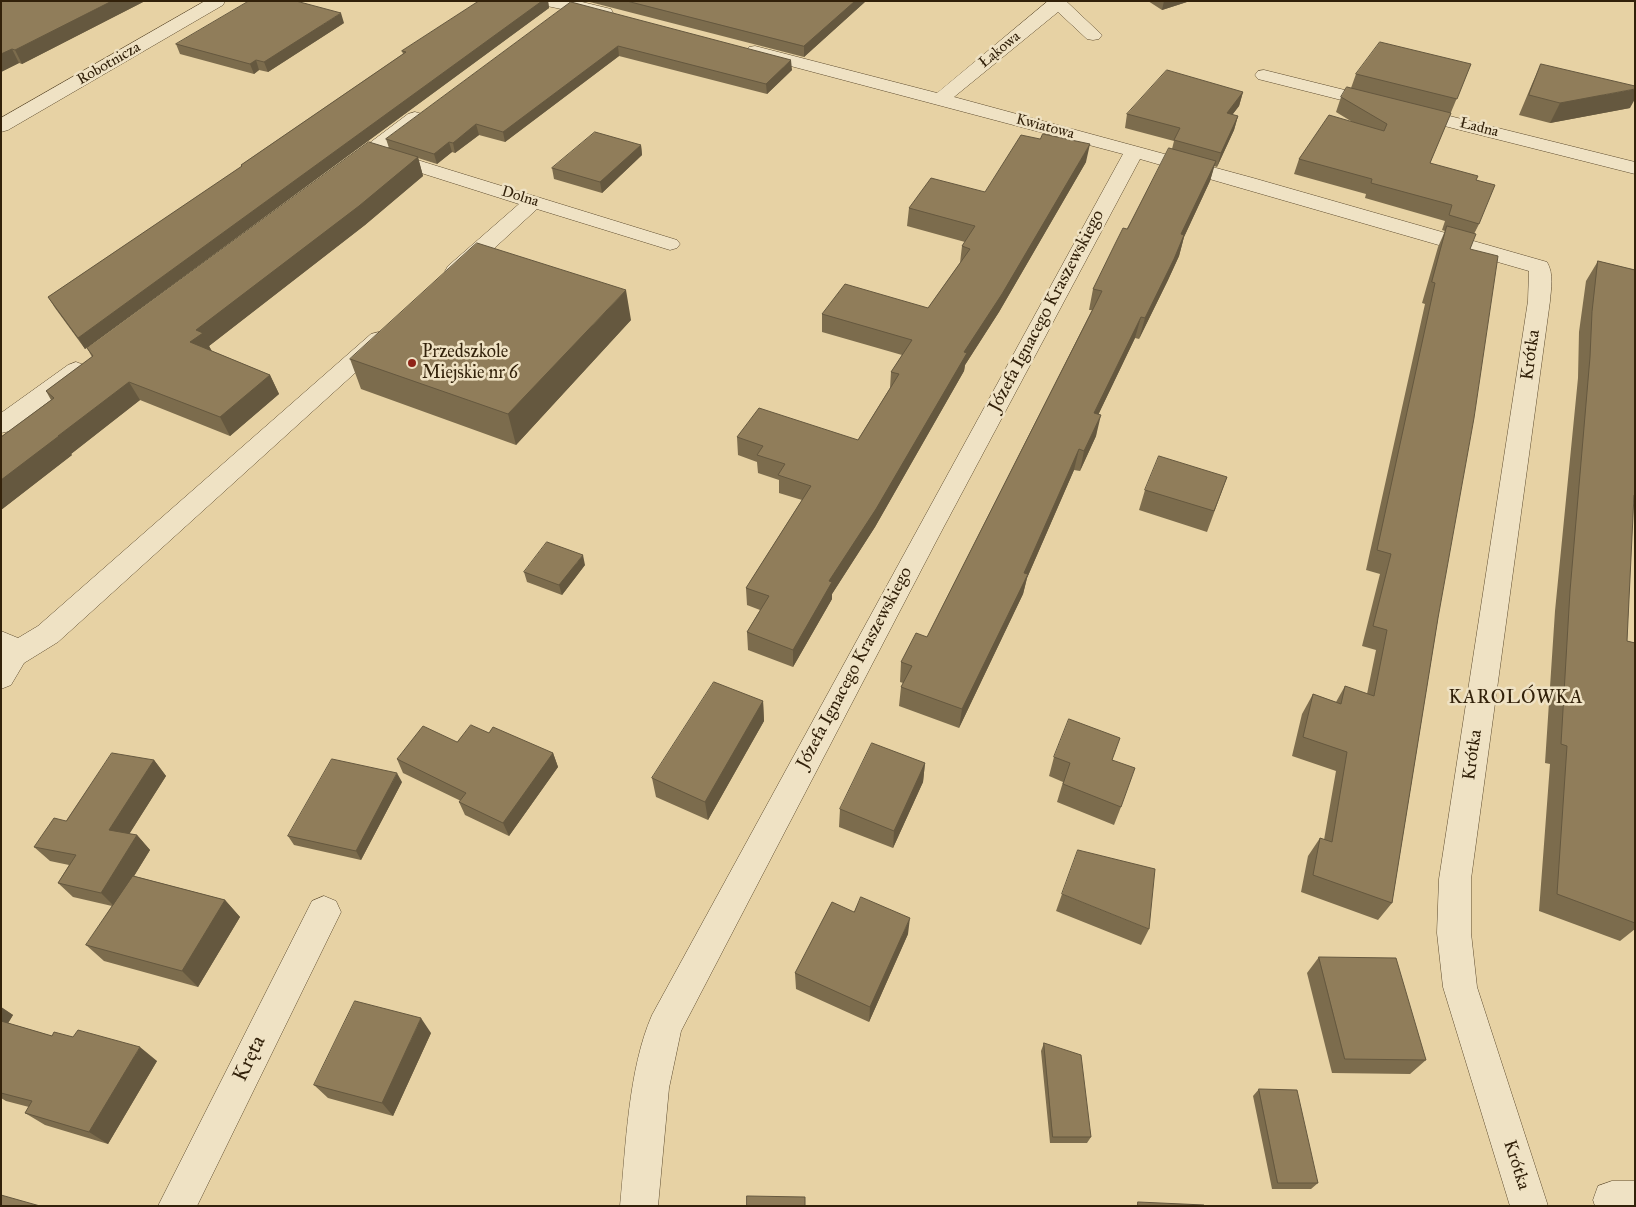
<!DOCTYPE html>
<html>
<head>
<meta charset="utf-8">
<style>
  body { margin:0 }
  #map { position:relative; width:1636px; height:1207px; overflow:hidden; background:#e7d2a4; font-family:"IM FELL Great Primer",serif }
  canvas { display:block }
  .frame { position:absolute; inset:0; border:2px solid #32210a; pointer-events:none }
</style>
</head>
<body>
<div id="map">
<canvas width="1636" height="1207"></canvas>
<div class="frame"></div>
</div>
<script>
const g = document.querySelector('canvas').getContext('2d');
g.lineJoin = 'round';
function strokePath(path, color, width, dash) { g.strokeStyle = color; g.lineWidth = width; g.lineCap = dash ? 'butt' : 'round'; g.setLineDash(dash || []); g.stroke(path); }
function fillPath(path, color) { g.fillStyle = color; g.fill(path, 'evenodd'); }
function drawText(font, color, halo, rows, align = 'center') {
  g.font = font + ' "IM FELL Great Primer",serif'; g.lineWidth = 5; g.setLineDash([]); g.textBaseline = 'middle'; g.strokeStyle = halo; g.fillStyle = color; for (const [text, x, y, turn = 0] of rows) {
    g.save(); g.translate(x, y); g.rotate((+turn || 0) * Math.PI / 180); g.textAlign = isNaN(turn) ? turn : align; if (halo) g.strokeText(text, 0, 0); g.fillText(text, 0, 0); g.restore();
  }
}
const minor = new Path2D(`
  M 205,1 L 225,1 L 223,5 L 8,130 L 1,132 L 1,118 Z
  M 540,1 L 578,1 L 611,9 L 613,13 L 611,17 L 605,18 L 542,5 Z
  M 1048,1 L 1066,1 L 1102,35 L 1099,39 L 1093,40 L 1087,39 L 1058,12 L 954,97 L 1253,178 L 1547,262 C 1554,274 1551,288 1550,301 L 1471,879 L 1471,933 L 1477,987 L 1548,1206 L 1510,1206 L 1443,987 L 1437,933 L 1439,879 L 1528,301 L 1529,271 L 1140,159 L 940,534 L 681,1031 L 669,1088 L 658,1206 L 620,1206 C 626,1146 628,1070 652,1015 L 1123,154 L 749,55 L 746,51 L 749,47 L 755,46 L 937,93 Z
  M 1264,70 L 1635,162 L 1635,174 L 1258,79 L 1255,75 L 1258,71 Z
  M 415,112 L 422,114 L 424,118 L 422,122 L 385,150 L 677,240 L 680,244 L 677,248 L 670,250 L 537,209 L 464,276 L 456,277 L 448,276 L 445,271 L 448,266 L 519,204 L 377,159 L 376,157 C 365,165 357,175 343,171 L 340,167 L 343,163 L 408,114 Z
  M 379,332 L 387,334 L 390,339 L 387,344 L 58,642 L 24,663 L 11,685 L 1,689 L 1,631 L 18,638 L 38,626 L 371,334 Z
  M 76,362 L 84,365 L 88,370 L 84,375 L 10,431 L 1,433 L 1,413 L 68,365 Z
  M 324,896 L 336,901 L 341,912 L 197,1206 L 158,1206 L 312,901 Z
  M 1612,1181 L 1635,1181 L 1635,1206 L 1595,1206 L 1593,1200 L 1598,1186 Z`);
const wall = new Path2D(`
  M 1,1 L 145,1 L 22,64 L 19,63 L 1,72 Z
  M 479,1 L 548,1 L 549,8 L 85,349 L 55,308 L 48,297 L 241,167 L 241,165 L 403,54 L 402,51 Z
  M 586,1 L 866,1 L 804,57 Z
  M 1148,1 L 1190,1 L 1162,10 Z
  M 571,2 L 792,70 L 767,94 L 619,56 L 505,142 L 479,135 L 455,153 L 452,152 L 437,164 L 418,158 L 423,176 L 365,225 L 209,346 L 212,351 L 270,375 L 279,394 L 230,436 L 140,400 L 71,454 L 72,455 L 1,510 L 1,437 L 51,400 L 46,391 L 92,357 L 87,348 L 389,148 L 386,139 Z
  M 344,23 L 268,72 L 259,70 L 254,74 L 180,54 L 176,44 Z
  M 1471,64 L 1430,163 L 1476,180 L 1479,224 L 1474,234 L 1470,249 L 1438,618 L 1392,903 L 1378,920 L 1301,892 L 1308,856 L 1320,838 L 1324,840 L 1336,771 L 1292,756 L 1302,714 L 1313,694 L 1336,702 L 1345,686 L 1367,694 L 1376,650 L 1362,646 L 1380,574 L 1366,570 L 1425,304 L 1422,303 L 1438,247 L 1445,231 L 1442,230 L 1445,221 L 1365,198 L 1366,194 L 1294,174 L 1299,159 L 1354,123 L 1336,112 L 1341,97 L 1351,88 L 1356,74 Z
  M 1541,64 L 1630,108 L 1550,123 L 1519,115 L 1532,84 Z
  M 1243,92 L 1239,106 L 1232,115 L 1238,116 L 1234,130 L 1217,167 L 1214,166 L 1210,181 L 1184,237 L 1179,256 L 1168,280 L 1139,339 L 1135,338 L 1098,415 L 1096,436 L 1080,471 L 1074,470 L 1027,578 L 1023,594 L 959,728 L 899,706 L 901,687 L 903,683 L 900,682 L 901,662 L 927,637 L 1092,310 L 1089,310 L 1093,289 L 1172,149 L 1174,141 L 1125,128 L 1127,114 Z
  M 641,145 L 642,155 L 602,193 L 554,179 L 552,168 Z
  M 1086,162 L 999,312 L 965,365 L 964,371 L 875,527 L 832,594 L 832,599 L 793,667 L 748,650 L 747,632 L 760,610 L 747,605 L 746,588 L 802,500 L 779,493 L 779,480 L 758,473 L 757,462 L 738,455 L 737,437 L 858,440 L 890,388 L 891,372 L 902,355 L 822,332 L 822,314 L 928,308 L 960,263 L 962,246 L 965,242 L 907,226 L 909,208 L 985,192 Z
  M 1598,261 L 1635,270 L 1635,501 L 1633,503 L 1627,641 L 1635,643 L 1635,929 L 1620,941 L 1539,911 L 1550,764 L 1545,763 L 1555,611 L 1578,378 L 1579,332 L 1586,281 Z
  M 631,320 L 516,445 L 361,389 L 350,359 Z
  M 1227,477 L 1207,532 L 1139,510 L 1145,490 Z
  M 585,565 L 562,595 L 527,582 L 524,572 Z
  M 763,701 L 764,721 L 708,820 L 656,797 L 652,778 Z
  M 489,733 L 553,753 L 558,767 L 509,836 L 465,815 L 459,802 L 461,801 L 403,773 L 397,759 Z
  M 1054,757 L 1113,760 L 1121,807 L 1114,825 L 1057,802 L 1063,782 L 1049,776 Z
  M 154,760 L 166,776 L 129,834 L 137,835 L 150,850 L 134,876 L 225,900 L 240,917 L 198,987 L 104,961 L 86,945 L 112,906 L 73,897 L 58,883 L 69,865 L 50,861 L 34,847 L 66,821 Z
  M 925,763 L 923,782 L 893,848 L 839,827 L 840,809 Z
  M 402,782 L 361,860 L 294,845 L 288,836 Z
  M 1062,894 L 1149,929 L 1141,945 L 1056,911 Z
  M 908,934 L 869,1022 L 796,989 L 795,973 Z
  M 1319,957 L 1426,1060 L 1410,1074 L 1332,1073 L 1307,973 Z
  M 1,1007 L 13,1015 L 8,1023 L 52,1036 L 157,1061 L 108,1144 L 45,1125 L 25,1113 L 29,1107 L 6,1101 L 1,1098 Z
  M 431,1033 L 393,1116 L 328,1098 L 314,1085 Z
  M 1044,1043 L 1091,1137 L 1087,1143 L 1050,1143 L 1041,1051 Z
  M 1259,1089 L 1318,1183 L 1311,1189 L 1272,1189 L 1253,1096 Z`);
const shadedWall = new Path2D(`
  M 112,1 L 145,1 L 22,64 L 15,50 Z
  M 542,1 L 548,1 L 549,8 L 85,349 L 78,338 Z
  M 855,1 L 866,1 L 804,57 L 804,46 Z
  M 1164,1 L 1190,1 L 1162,10 Z
  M 341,13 L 344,23 L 268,72 L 264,62 Z
  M 618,46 L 619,56 L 505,142 L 503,132 Z
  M 12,49 L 19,63 L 1,72 L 1,54 Z
  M 256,60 L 259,70 L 254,74 L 250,64 Z
  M 791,60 L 792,70 L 767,94 L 766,84 Z
  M 1635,89 L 1635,99 L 1630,108 L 1550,123 L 1560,103 Z
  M 1243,92 L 1239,106 L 1223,127 L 1227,113 Z
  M 1238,116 L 1234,130 L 1217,167 L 1221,153 Z
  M 476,124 L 479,135 L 455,153 L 453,143 Z
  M 449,142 L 452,152 L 437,164 L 434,154 Z
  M 1090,144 L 1086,162 L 999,312 L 965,365 L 964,371 L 875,527 L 832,594 L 832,599 L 793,667 L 793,650 L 829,581 L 964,352 Z
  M 641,145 L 642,155 L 602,193 L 600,182 Z
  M 418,157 L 423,176 L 365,225 L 209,346 L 212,352 L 190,342 L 196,330 Z
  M 1216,161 L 1210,181 L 1184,237 L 1179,256 L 1168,280 L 1139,339 L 1145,318 L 1181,234 Z
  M 626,290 L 631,320 L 516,445 L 508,414 Z
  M 1141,317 L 1135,338 L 1089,434 L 1094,413 Z
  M 270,375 L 279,394 L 230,436 L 220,417 Z
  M 129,382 L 140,400 L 71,454 L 72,455 L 1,510 L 1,480 L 58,436 Z
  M 1101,415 L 1096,436 L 1080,471 L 1084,451 Z
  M 1079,449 L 1074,470 L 1027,578 L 1023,594 L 959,728 L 962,709 L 1024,573 Z
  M 583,555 L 585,565 L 562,595 L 559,585 Z
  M 763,701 L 764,721 L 708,820 L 705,802 Z
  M 553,753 L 558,767 L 509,836 L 503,823 Z
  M 154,760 L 166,776 L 123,844 L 109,830 Z
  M 925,763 L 923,782 L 893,848 L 894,831 Z
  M 397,773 L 402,782 L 361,860 L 356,851 Z
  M 137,835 L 150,850 L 115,907 L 101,893 Z
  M 225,900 L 240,917 L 198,987 L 182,971 Z
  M 910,918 L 908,934 L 869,1022 L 870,1007 Z
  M 1,1007 L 13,1015 L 4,1030 L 1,1028 Z
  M 421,1018 L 431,1033 L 393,1116 L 382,1103 Z
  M 140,1047 L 157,1061 L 108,1144 L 89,1132 Z`);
const building = new Path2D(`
  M 1,1 L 112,1 L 15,50 L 12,49 L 1,54 Z
  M 249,1 L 296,1 L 341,13 L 264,62 L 256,60 L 250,64 L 176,44 Z
  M 479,1 L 542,1 L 78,338 L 48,297 L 242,166 L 241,165 L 406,52 L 402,51 Z
  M 627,1 L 855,1 L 804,46 Z
  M 571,2 L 791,60 L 766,84 L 618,46 L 503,132 L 476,124 L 453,143 L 449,142 L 434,154 L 386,139 Z
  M 1380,42 L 1471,64 L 1457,99 L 1356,74 Z
  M 1541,64 L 1635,86 L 1635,89 L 1560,103 L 1529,95 Z
  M 1167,70 L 1243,92 L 1227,113 L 1238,116 L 1221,153 L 1174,140 L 1180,128 L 1127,114 Z
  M 1347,87 L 1451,113 L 1430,163 L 1478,176 L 1476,180 L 1495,185 L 1479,224 L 1449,215 L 1452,205 L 1371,183 L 1372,179 L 1299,159 L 1329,115 L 1384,131 L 1387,124 L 1341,97 Z
  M 595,132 L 641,145 L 600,182 L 552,168 Z
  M 1043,134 L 1090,144 L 1002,294 L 964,352 L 967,353 L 876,509 L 829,581 L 832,582 L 793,650 L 747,632 L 769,596 L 746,588 L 811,486 L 778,475 L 785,464 L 757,455 L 763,446 L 737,437 L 759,408 L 858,440 L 899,374 L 891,372 L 912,340 L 822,314 L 845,284 L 928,308 L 970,249 L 962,246 L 975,226 L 909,208 L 931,178 L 985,192 L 1021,135 L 1040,139 Z
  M 369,142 L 418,157 L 359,206 L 196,330 L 203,333 L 190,342 L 270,375 L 220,417 L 129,382 L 58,436 L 59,436 L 1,480 L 1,437 L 54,398 L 46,391 L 93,356 L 87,348 Z
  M 1169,148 L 1216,161 L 1181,234 L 1184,235 L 1174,259 L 1145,318 L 1141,317 L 1094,413 L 1101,415 L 1084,451 L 1079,449 L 1024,573 L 1028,574 L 962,709 L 901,687 L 912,666 L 901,662 L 916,633 L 927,637 L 1095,305 L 1102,291 L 1093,289 L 1115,244 L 1123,228 L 1127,229 Z
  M 1447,226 L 1476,234 L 1470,249 L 1498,256 L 1474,418 L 1438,618 L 1392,903 L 1313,875 L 1320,838 L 1332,842 L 1347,752 L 1303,737 L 1313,694 L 1341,704 L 1345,686 L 1374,696 L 1387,630 L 1373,626 L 1391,554 L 1377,550 L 1435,283 L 1432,282 Z
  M 477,243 L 626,290 L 508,414 L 350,359 Z
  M 1598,261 L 1635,270 L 1635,496 L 1634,495 L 1627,641 L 1635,643 L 1635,923 L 1557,894 L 1567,746 L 1561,744 L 1570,591 L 1590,357 L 1592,312 Z
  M 1159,456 L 1227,477 L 1214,511 L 1145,490 Z
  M 547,542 L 583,555 L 559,585 L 524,572 Z
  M 714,682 L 763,701 L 705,802 L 652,778 Z
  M 1069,719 L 1120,738 L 1112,760 L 1135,768 L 1121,807 L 1063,784 L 1070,763 L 1054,757 Z
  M 471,725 L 489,733 L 493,727 L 553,753 L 503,823 L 459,802 L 466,793 L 397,759 L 423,726 L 457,742 Z
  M 872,743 L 925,763 L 894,831 L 840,809 Z
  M 112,753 L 154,760 L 109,830 L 137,835 L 101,893 L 58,883 L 76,855 L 34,847 L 54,818 L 66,821 Z
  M 332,759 L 397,773 L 356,851 L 288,836 Z
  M 1078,850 L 1155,869 L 1149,929 L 1062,894 Z
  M 133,876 L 225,900 L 182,971 L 86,945 Z
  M 861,897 L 910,918 L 870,1007 L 795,973 L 832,902 L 854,912 Z
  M 1319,957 L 1396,958 L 1426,1060 L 1345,1059 Z
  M 355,1001 L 421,1018 L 382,1103 L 314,1085 Z
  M 1,1021 L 52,1036 L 54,1032 L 73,1037 L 78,1030 L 140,1047 L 89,1132 L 25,1113 L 32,1101 L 1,1093 Z
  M 1044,1043 L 1081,1055 L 1091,1137 L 1053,1137 Z
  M 1259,1089 L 1297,1090 L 1318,1183 L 1278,1183 Z
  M 1,1195 L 40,1206 L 1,1206 Z
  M 747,1196 L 805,1197 L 805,1206 L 747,1206 Z
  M 1138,1202 L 1204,1205 L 1204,1206 L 1138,1206 Z`);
const markers = [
  [412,363,5,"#8f2418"]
];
const farStreetnames = [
  ["Łąkowa",1000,50,-39],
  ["Robotnicza",109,64,-30],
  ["Kwiatowa",1045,127,15],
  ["Ładna",1479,128,14],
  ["Dolna",520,197,17]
];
const streetNames = [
  ["Józefa Ignacego Kraszewskiego",1047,311,-62],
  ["Krótka",1531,355,-82],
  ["Józefa Ignacego Kraszewskiego",855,668,-62],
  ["Krótka",1473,755,-82],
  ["Krótka",1516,1165,72]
];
const poiNames = [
  ["Przedszkole",422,353],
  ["Miejskie nr 6",422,374]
];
const neighbourhoodNames = [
  ["KAROLÓWKA",1516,698]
];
const nearStreetnames = [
  ["Kręta",250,1059,-64]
];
strokePath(minor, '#5f4d30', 1);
fillPath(minor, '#efe2c4');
fillPath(wall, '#7c6c4d');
fillPath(shadedWall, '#65583f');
fillPath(building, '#907d5a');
strokePath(building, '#65583f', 1);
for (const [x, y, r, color] of markers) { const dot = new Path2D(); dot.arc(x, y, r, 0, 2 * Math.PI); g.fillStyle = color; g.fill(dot); strokePath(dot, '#efe2c4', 2); }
drawText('15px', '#32210a', '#efe2c4', farStreetnames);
drawText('18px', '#32210a', '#efe2c4', streetNames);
drawText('18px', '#32210a', '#efe2c4', poiNames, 'left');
g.letterSpacing = '1px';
drawText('19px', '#32210a', '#efe2c4', neighbourhoodNames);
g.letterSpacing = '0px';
drawText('21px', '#32210a', '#efe2c4', nearStreetnames);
</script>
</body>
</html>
